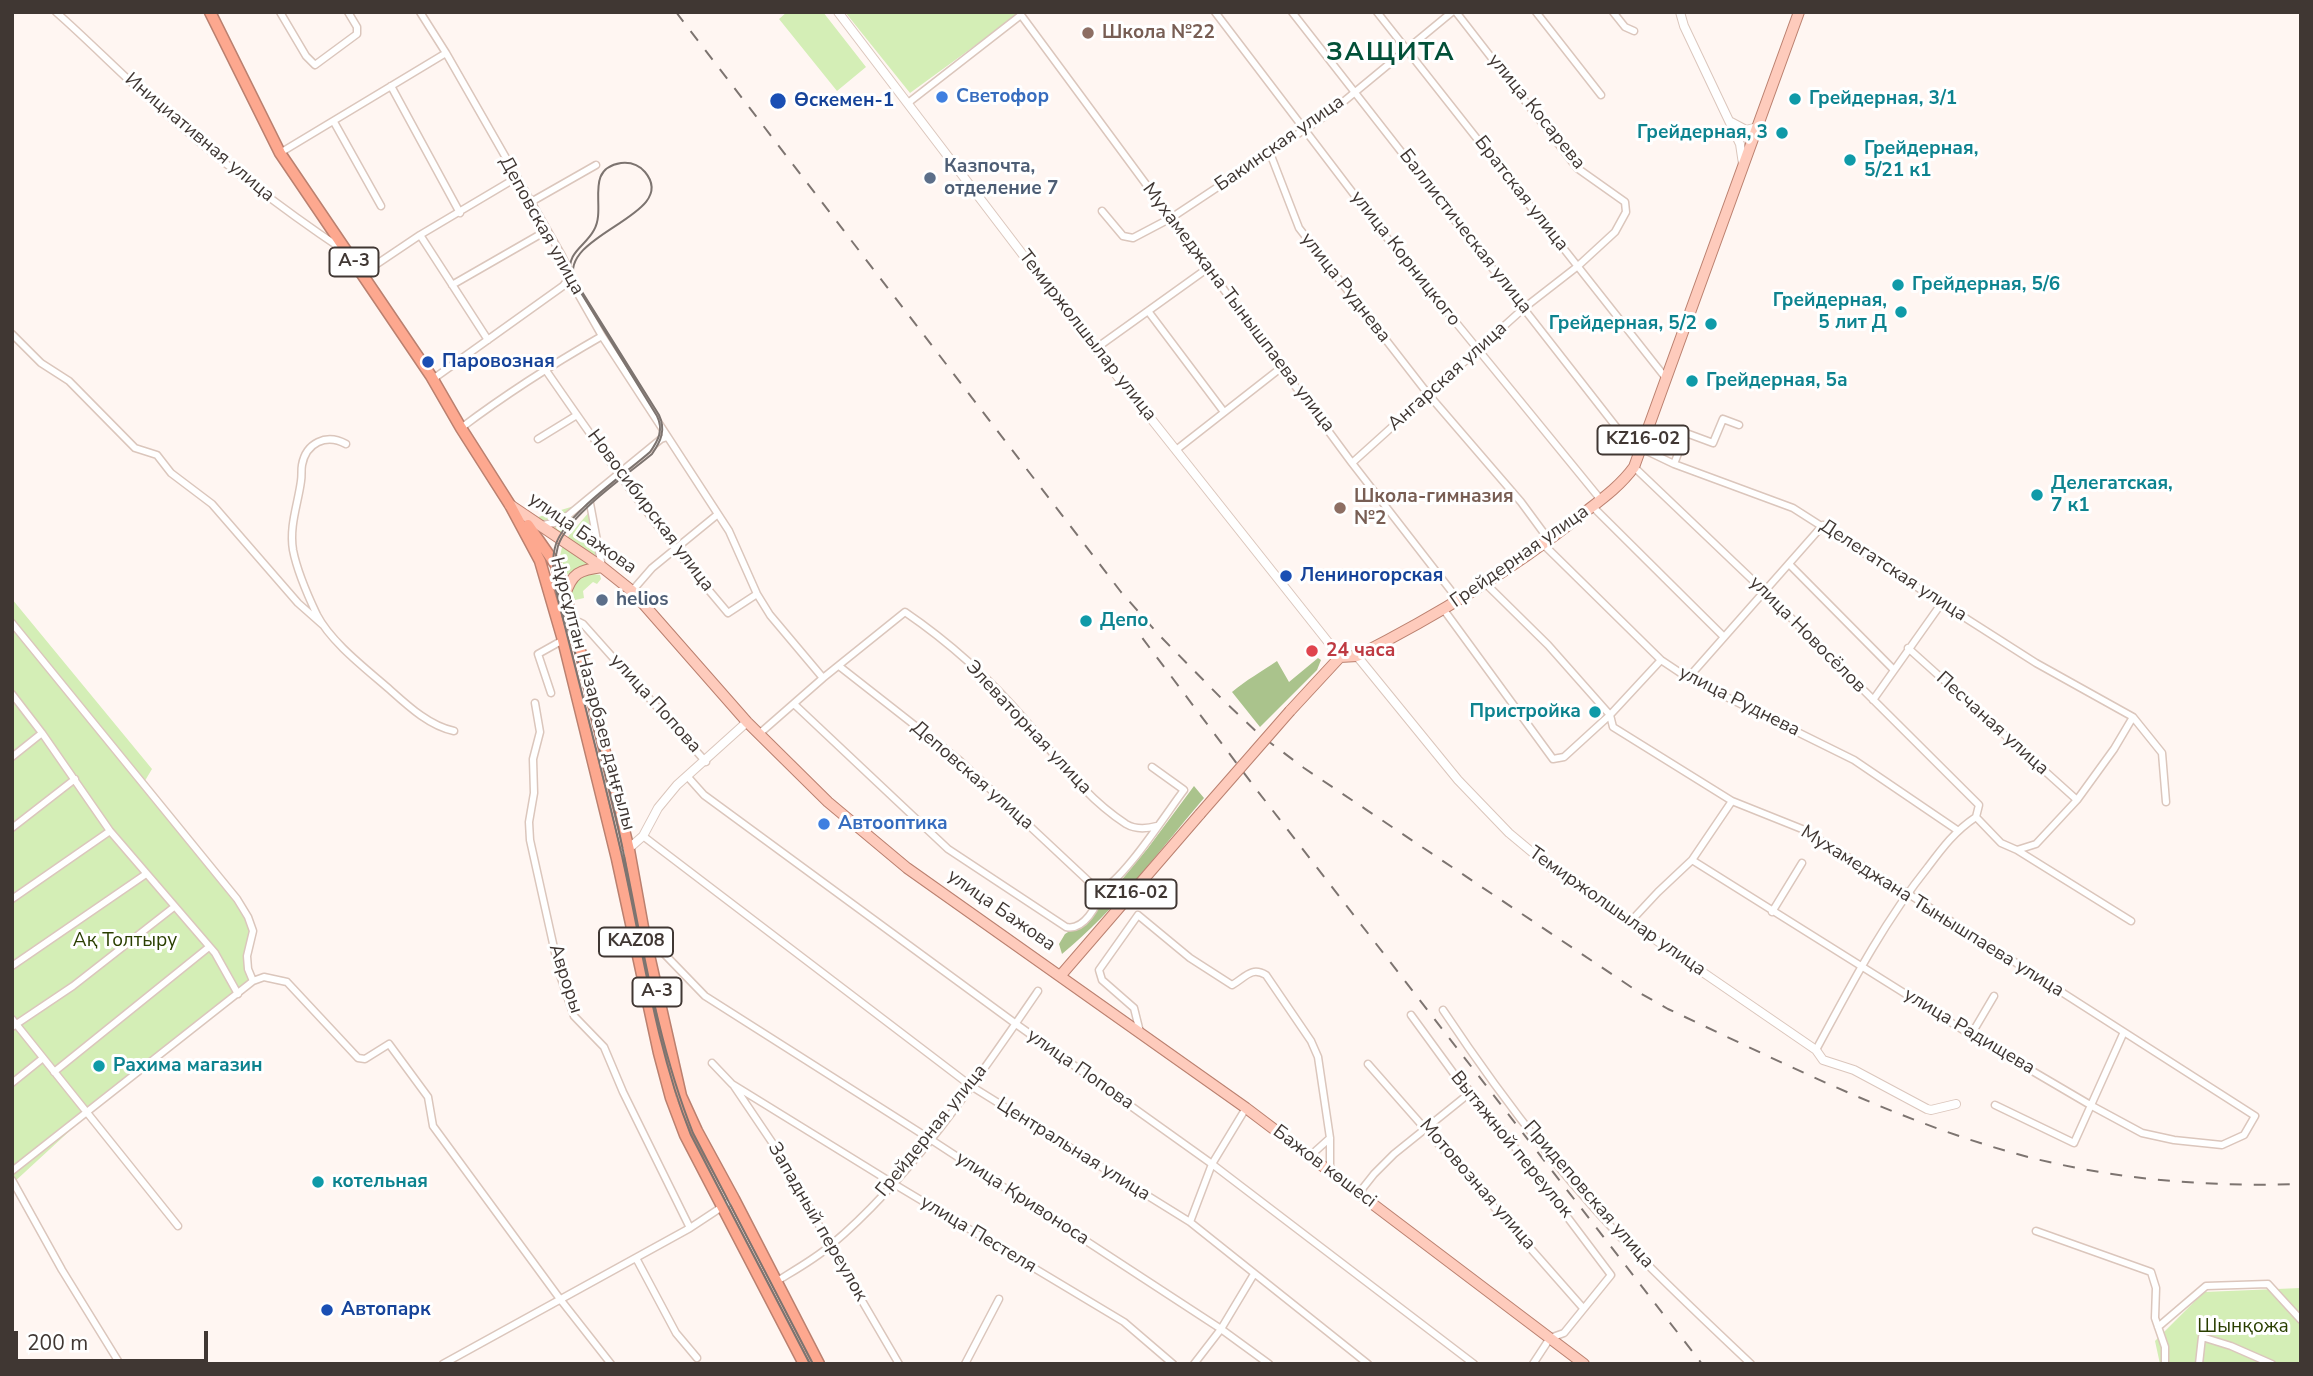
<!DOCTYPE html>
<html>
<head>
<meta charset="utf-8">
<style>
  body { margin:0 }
  #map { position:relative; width:2313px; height:1376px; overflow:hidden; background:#fff6f2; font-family:"Nunito Sans",sans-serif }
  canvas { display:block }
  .frame { position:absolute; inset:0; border:14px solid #403733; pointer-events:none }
  .scale { position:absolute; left:14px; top:1331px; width:194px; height:32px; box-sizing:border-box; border:4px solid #403733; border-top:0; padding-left:9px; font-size:21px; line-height:24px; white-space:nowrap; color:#403733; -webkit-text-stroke:5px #fff; paint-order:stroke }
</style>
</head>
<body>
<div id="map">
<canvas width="2313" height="1376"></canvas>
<div class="frame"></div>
<div class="scale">200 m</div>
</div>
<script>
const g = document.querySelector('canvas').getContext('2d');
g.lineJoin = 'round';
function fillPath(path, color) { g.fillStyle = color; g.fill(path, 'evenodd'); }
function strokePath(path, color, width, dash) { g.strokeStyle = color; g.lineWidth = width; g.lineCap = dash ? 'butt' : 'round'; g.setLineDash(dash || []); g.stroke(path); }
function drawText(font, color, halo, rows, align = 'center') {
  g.font = font + ' "Nunito Sans",sans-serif'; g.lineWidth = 6; g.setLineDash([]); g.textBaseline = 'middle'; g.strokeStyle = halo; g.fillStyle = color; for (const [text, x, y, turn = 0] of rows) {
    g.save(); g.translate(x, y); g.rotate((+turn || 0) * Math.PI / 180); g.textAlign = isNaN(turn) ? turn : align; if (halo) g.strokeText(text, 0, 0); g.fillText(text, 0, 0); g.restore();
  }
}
const green = new Path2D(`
  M 787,12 L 823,12 L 866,67 L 837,91 L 779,19 Z
  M 845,12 L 1015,12 L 1017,15 L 910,93 Z
  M 584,503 L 583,507 L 560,533 L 538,517 Z
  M 590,511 L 601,560 L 567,538 Z
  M 562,547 L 589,562 L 587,564 L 568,575 L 559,561 Z
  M 585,573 L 600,575 L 601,579 L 597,584 L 593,582 L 583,591 L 584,598 L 575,600 L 571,592 L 572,584 Z
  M 12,599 L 152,769 L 143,784 L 237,899 L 253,931 L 247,956 L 253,981 L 88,1114 L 12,1184 Z
  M 2301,1288 L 2301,1364 L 2160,1364 L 2155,1341 L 2204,1292 Z`);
const forest = new Path2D(`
  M 1318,658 L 1321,660 L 1317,670 L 1260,727 L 1232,692 C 1246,680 1261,672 1277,661 L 1289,682 Z
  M 1194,786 L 1204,798 C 1159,851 1116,910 1062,954 L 1059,944 L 1065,934 L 1091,917 L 1148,848 Z`);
const street = new Path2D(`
  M 56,12 C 90,42 121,74 155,104 C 214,156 276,205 342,249
  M 280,12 L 306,56 L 315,65 L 357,34 L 357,27 L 348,12
  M 420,12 L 446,53 L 561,254 L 567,266 L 569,278 L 602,336 L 729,531 L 757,594 L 770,615 L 823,678
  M 1021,12 L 1021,15 L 1352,463 L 1459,601
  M 1215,12 L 1391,243 L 1601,500
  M 1292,12 L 1628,442 L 1674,464 L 1793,508 L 2036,663 L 2133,717 L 2162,753 L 2166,802
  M 1377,12 L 1665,377
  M 1536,12 L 1601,95
  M 1613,12 L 1625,27 L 1634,31
  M 391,86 L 460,213
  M 908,103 L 1021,15
  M 334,122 L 381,206
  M 280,153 L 446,53
  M 1270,153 L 1299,228 L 1428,394 L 1521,502 L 1549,540
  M 531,202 L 596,165
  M 1102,211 L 1123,236 L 1133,238 L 1171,218 L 1331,112 L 1452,12
  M 420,235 L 488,340
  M 362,274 L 420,235 L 516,178
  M 452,285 L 546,231
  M 1148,311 L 1224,412
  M 12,334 L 41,363 L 69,381 L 135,448 L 157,455 L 171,473 L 212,504 L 298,603 L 324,626
  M 1095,349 L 1208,268
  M 545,369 C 603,453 661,535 728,613 L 757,594
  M 433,379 L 563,286 L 569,278
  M 461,428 C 506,394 553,364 602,336
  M 538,439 L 577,415
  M 346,444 C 326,433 306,443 302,465 C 301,470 302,476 301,481 C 298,504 289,526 293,550 C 297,571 308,596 317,615 C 331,642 365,668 388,688 C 407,705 429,726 454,731
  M 1176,450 L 1282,367
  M 1352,463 L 1524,308 L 1578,266 L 1615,232 L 1626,212 L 1625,202 L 1577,168 L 1456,12
  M 1674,464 L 1686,433 L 1713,443 L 1723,419 L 1739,425
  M 1634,467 L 1763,590 L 1979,805 L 1976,817 C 1955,831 1943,847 1928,867 C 1883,923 1850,987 1816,1050
  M 1592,506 L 1724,637
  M 542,525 L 560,522 L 589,498
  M 1543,544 L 1661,660 L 1688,678 L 1854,760 L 1957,830
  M 1789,564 L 1894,670
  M 602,567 L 589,498 L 661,439 L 667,437
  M 1485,583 L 1548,645 L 1610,715 L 1613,727 L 1732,801 L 1802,829 L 1907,893 L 2255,1116 L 2244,1135 L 2222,1145 L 2174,1140 L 2142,1133 L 2092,1106 L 1971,1035 L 1692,860
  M 632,591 L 652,568 L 718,514
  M 1444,610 L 1553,759 L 1564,757 L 1610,715 L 1661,660
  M 573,622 L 579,622 L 583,624 L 706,762
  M 12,623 L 237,899 L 248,917 L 253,931 L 247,956 L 248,969 L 253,981
  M 1908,648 L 2077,800
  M 839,666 L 959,760 L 1099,891
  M 1688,678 L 1823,525
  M 551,693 L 538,654 L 563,640
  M 12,694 L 42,733 L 110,831 L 215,953 L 238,994
  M 1873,700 L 1941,604
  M 535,703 L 540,732 L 533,759 L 534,793 L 529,822 L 530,840 L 560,975 L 574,1016 L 604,1047 L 623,1092 L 690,1228
  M 794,704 L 948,849 L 1066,927 C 1083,931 1099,906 1099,891
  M 759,734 L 823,678 L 905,612 C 949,642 990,679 1025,720 C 1057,757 1084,797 1126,824 C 1136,830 1146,829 1157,826
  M 12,757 L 42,733
  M 687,776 L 704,795 L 1016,1024 L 1212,1164 L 1474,1364
  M 1976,817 L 2001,843 L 2017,850 L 2036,844 L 2077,800 L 2114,749 L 2133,717
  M 12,828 L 75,779
  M 643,836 L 971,1086 L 1190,1222 L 1368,1364
  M 2017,850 L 2131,921
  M 1099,891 C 1122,883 1167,812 1184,790 L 1152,767
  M 12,899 L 110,831
  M 1772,912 L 1802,863
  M 1630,922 L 1658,892 L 1692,860 L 1732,801
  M 646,935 L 705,996 L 930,1139 L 1221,1329 L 1269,1364
  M 12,966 L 146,874
  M 1443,1010 C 1503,1100 1570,1188 1647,1264 C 1681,1298 1716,1331 1751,1364
  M 1411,1015 L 1457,1078 L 1471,1092 L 1501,1129 L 1611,1275 L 1564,1333 L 1550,1338 L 1533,1364
  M 12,1019 L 178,1226
  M 12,1027 L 73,986 L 174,907
  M 1140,1032 L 1134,1008 L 1102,980 L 1099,970 L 1138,915 L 1190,958 L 1232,985 C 1245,978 1251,966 1266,975 L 1311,1041 L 1318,1057 L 1330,1138 L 1330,1172
  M 1971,1035 L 1994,996
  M 712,1063 L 732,1084 L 894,1184 L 1124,1322 L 1173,1364
  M 1368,1064 L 1583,1308
  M 54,1072 L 209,947
  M 12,1083 L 43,1058
  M 734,1086 L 786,1163 L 830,1246 L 899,1364
  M 1995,1105 L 2074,1143 L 2123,1034
  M 1310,1156 L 1330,1138
  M 12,1171 L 253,981 L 264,977 L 287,982 L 358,1058 L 365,1059 L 389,1044 L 428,1097 L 433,1126 L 560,1299 L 611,1364
  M 12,1180 L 62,1270 L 120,1364
  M 1359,1193 L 1374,1174 L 1394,1154 L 1471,1092
  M 1190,1222 L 1212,1164 L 1246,1108
  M 2036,1231 L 2151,1272 L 2156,1288 L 2155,1318 L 2165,1347 L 2165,1364
  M 636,1258 L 676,1333 L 697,1358
  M 777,1281 C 795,1270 815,1259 831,1245 C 910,1179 980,1076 1038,991
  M 2158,1327 L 2206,1286 L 2268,1284 L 2301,1320
  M 443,1364 L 690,1228 L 734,1199
  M 965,1364 L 999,1299
  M 1194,1364 L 1221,1329 L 1254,1274
  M 2199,1364 L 2202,1337 L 2231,1346 L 2272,1364`);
const secondary = new Path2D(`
  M 838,12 L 1068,314 L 1340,657
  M 1680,12 L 1684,26 L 1740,144 L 1743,164
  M 1731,122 L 1746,130 L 1758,127
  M 1357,656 L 1458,780 L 1509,833 L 1551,868 L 1816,1050 L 1823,1060 L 1854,1070 L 1927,1109 L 1931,1110 L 1956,1104
  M 617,859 L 643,836 L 658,808 L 677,785 L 747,722`);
const primary = new Path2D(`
  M 510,505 L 602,567 L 632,591 L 747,722 L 828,802 L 907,868 L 1246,1108 L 1584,1364
  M 565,595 C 572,573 579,570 602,567
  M 1290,711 L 1340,657 L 1357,656 C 1434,617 1507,573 1575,520 C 1596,503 1618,489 1634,467 L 1799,12
  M 1061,975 L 1200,814`);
const highway = new Path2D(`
  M 210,12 L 280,153 L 431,376 L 461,428 L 510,505 L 540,561 L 563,640 L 617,859 L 659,1053 L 671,1098 L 685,1135 L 804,1364
  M 528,525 L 556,565 L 573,622 L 629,850 L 644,933 L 681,1096 L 697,1131 L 734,1199 L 819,1364`);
const tram = new Path2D(`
  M 810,1364 L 691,1135 C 655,1046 643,949 622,856 C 601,764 576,673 554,582 C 553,569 552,556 556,544 C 566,514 625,474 650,452 C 658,441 664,430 657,416 L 570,275 C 567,251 585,247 594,230 C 607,208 583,169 621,163 C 630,162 639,165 645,172 C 681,215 560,233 574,279 L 659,415 C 666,430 661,441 652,454 C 627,475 568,515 558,546 C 547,582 572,635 580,670 C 592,716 603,763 614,809 C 639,917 652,1030 693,1133 L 813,1364`);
const rail = new Path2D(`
  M 676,12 L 1121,592 L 1159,635 L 1223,700 L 1260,735 L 1304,768 L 1640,993 L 1668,1009 C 1786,1064 1904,1125 2032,1158 C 2120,1180 2210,1187 2301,1184
  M 1128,619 L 1256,789 L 1702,1364`);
const primaryBridge = new Path2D(`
  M 1200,814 L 1290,711`);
const markers = [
  [1088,33,7,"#8d6e63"],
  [942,97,7,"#3f7fe0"],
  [1795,99,7,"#0f9aa8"],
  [778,101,9,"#1a4fb4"],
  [1782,133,7,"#0f9aa8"],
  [1850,160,7,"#0f9aa8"],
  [930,178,7,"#5c6f8a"],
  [1898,285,7,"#0f9aa8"],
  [1901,312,7,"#0f9aa8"],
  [1711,324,7,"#0f9aa8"],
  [428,362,7,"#1a4fb4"],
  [1692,381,7,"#0f9aa8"],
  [2037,495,7,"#0f9aa8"],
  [1340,508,7,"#8d6e63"],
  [1286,576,7,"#1a4fb4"],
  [602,600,7,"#5c6f8a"],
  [1086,621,7,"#0f9aa8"],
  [1312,651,7,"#e0444e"],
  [1595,712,7,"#0f9aa8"],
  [824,824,7,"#3f7fe0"],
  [99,1066,7,"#0f9aa8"],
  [318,1182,7,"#0f9aa8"],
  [327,1310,7,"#1a4fb4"]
];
const shields = [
  [354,262,49],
  [1643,440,91],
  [1131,894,91],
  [636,942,74],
  [657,992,49]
];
const shieldNames = [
  ["A-3",354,262],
  ["KZ16-02",1643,440],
  ["KZ16-02",1131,894],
  ["KAZ08",636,942],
  ["А-3",657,992]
];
const educationNames = [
  ["Школа №22",1102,33],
  ["Школа-гимназия",1354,497],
  ["№2",1354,519]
];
const shopNames = [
  ["Светофор",956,97],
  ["Автооптика",838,824]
];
const cultureNames = [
  ["Грейдерная, 3/1",1809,99],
  ["Грейдерная, 3",1768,133,"right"],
  ["Грейдерная,",1864,149],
  ["5/21 к1",1864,171],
  ["Грейдерная, 5/6",1912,285],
  ["Грейдерная,",1887,301,"right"],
  ["5 лит Д",1887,323,"right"],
  ["Грейдерная, 5/2",1697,324,"right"],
  ["Грейдерная, 5а",1706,381],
  ["Делегатская,",2051,484],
  ["7 к1",2051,506],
  ["Депо",1100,621],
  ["Пристройка",1581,712,"right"],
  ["Рахима магазин",113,1066],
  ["котельная",332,1182]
];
const transitNames = [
  ["Өскемен-1",794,101],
  ["Паровозная",442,362],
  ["Лениногорская",1300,576],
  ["Автопарк",341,1310]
];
const streetNames = [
  ["улица Косарева",1536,112,51],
  ["Инициативная улица",199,138,40],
  ["Бакинская улица",1280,144,-35],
  ["Братская улица",1521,194,52],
  ["Деповская улица",541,226,61],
  ["Баллистическая улица",1465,232,52],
  ["улица Корницкого",1405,259,52],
  ["улица Руднева",1345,288,52],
  ["Мухамеджана Тынышпаева улица",1238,308,53],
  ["Темиржолшылар улица",1087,336,52],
  ["Ангарская улица",1448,377,-42],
  ["Новосибирская улица",650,511,53],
  ["улица Бажова",582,534,35],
  ["Грейдерная улица",1520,557,-35],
  ["Делегатская улица",1893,571,33],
  ["улица Новосёлов",1807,635,45],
  ["Нұрсұлтан Назарбаев даңғылы",592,694,75],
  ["улица Руднева",1739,702,27],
  ["улица Попова",655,704,48],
  ["Песчаная улица",1992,724,42],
  ["Элеваторная улица",1028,728,47],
  ["Деповская улица",972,776,41],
  ["улица Бажова",1001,911,35],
  ["Темиржолшылар улица",1617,912,35],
  ["Мухамеджана Тынышпаева улица",1932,912,32],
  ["Авроры",565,979,72],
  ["улица Радищева",1969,1032,31],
  ["улица Попова",1080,1070,35],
  ["Грейдерная улица",932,1131,-51],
  ["Вытяжной переулок",1511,1145,51],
  ["Центральная улица",1073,1150,32],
  ["Бажов көшесі",1324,1167,37],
  ["Мотовозная улица",1477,1185,49],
  ["Придеповская улица",1588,1195,49],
  ["улица Кривоноса",1022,1199,33],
  ["Западный переулок",817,1222,60],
  ["улица Пестеля",978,1235,31]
];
const serviceNames = [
  ["Казпочта,",944,167],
  ["отделение 7",944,189],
  ["helios",616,600]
];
const healthNames = [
  ["24 часа",1326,651]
];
const parkNames = [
  ["Ақ Толтыру",125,941],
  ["Шынқожа",2243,1327]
];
const districtNames = [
  ["ЗАЩИТА",1391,54]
];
fillPath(green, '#d4eeb6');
fillPath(forest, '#aac38c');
strokePath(street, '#dbc6bc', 9);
strokePath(secondary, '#dbc6bc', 10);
strokePath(primary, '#bb806f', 12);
strokePath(highway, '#bb806f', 13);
strokePath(street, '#fff', 6);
strokePath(secondary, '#fff', 8);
strokePath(primary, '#fecbbc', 10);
strokePath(highway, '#fda88f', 10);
strokePath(tram, '#7d7470', 2);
strokePath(rail, '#7d7470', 2, [12, 12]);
strokePath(primaryBridge, '#bb806f', 12, []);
strokePath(primaryBridge, '#fecbbc', 10);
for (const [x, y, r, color] of markers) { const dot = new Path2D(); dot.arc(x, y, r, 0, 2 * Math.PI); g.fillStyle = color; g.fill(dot); strokePath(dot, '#fff', 2.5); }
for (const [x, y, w] of shields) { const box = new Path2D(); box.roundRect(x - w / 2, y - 14.5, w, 29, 5); g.fillStyle = '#fff'; g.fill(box); strokePath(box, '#403733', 2); }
drawText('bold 18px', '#403733', null, shieldNames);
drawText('bold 19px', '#785e54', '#fff', educationNames, 'left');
drawText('bold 19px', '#366cbe', '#fff', shopNames, 'left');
drawText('bold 19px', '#0d838f', '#fff', cultureNames, 'left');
drawText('bold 19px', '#164399', '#fff', transitNames, 'left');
drawText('19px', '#403733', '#fff', streetNames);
drawText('bold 19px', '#4e5e75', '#fff', serviceNames, 'left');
drawText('bold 19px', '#be3a42', '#fff', healthNames, 'left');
drawText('19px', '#2a3f00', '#fff', parkNames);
g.letterSpacing = '2px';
drawText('bold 26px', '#025038', '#fff', districtNames);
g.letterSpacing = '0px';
</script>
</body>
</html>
